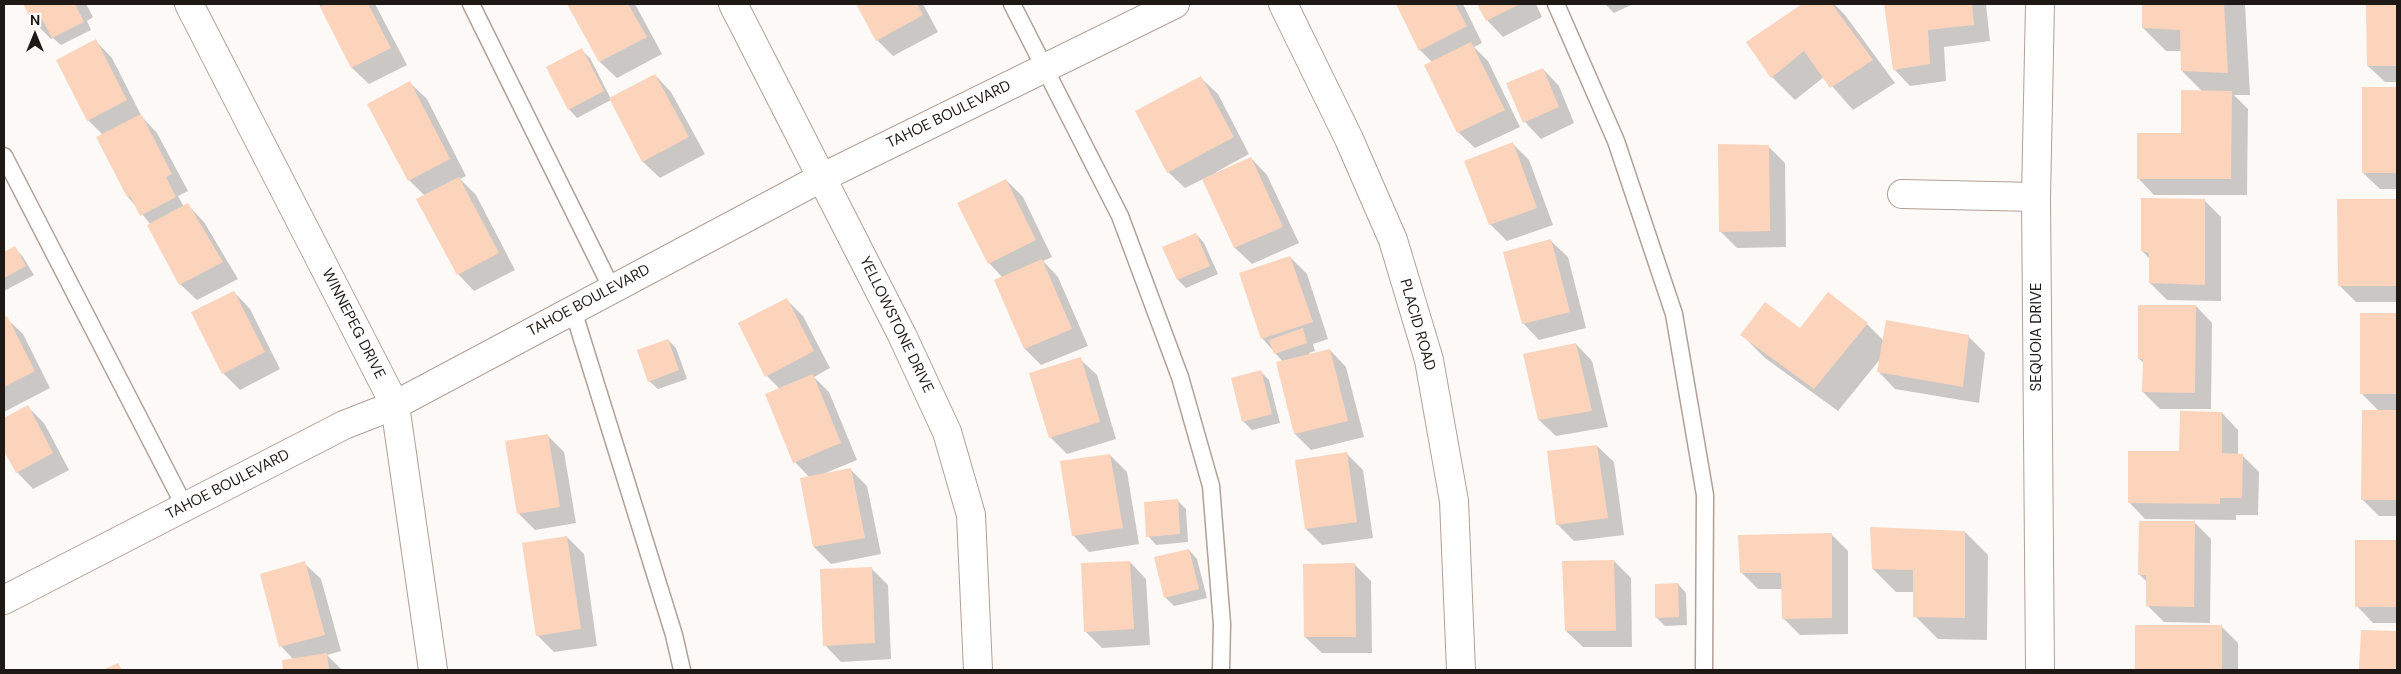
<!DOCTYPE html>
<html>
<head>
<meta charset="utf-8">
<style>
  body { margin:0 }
  #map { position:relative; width:2401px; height:674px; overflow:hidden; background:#fdf9f7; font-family:"DM Sans",sans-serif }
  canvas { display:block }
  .frame { position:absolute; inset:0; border:5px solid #1f1915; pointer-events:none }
  .north { position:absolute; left:10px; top:10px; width:50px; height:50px; -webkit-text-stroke:4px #fff; paint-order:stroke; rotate:0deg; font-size:14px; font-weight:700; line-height:20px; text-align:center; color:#1f1915 }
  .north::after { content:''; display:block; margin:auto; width:18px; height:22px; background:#1f1915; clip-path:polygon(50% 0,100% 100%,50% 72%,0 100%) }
</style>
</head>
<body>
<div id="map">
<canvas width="2401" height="674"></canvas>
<div class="frame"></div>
<div class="north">N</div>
</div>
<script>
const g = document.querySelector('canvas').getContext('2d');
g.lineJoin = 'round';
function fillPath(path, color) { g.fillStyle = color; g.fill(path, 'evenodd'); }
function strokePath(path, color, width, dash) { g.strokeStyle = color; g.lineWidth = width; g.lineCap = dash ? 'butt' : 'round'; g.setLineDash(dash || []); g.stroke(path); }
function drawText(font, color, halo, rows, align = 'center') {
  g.font = font + ' "DM Sans",sans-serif'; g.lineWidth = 4.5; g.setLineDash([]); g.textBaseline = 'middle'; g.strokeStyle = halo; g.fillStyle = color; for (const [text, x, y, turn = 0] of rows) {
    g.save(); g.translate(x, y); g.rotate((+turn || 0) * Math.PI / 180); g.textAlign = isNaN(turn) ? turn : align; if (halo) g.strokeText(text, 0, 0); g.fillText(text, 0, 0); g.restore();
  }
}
const shadow = new Path2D(`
  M 25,4 L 86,4 L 93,17 L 87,21 L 91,30 L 61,45 L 53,38 L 51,39 L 34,22 Z
  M 319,4 L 375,4 L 407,65 L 369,84 L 352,68 Z
  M 569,4 L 635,4 L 662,54 L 617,78 L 600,62 Z
  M 857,4 L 923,4 L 938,32 L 893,56 L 877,40 Z
  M 1397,4 L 1463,4 L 1482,43 L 1474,47 L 1488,61 L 1520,127 L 1475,148 L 1458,132 L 1433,63 L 1420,50 Z
  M 1478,4 L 1536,4 L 1542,17 L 1503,37 L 1487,20 Z
  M 1605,4 L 1633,4 L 1614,13 Z
  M 1804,4 L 1834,4 L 1845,15 L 1895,83 L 1853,110 L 1824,77 L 1795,100 L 1772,77 L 1747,42 Z
  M 1885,4 L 1986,4 L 1990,41 L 1944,47 L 1946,81 L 1910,86 L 1894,69 Z
  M 2143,4 L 2245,4 L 2250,95 L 2234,95 L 2248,109 L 2247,195 L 2154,195 L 2138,178 L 2182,134 L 2203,92 L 2182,71 L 2182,51 L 2166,51 L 2143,28 Z
  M 2368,4 L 2397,4 L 2397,82 L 2385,82 L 2368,66 Z
  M 96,41 L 112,58 L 142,117 L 157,133 L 188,191 L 178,196 L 184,207 L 188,205 L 204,222 L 238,279 L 197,300 L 180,284 L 151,225 L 128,197 L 103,135 L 88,120 Z
  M 581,50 L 590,58 L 611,99 L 655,75 L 671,92 L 705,154 L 660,178 L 643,162 L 611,100 L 577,118 L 569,109 Z
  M 1543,69 L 1559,86 L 1574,123 L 1541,139 L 1525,122 Z
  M 1201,78 L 1218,94 L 1249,154 L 1216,172 L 1216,174 L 1251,158 L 1267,175 L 1299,243 L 1252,264 L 1235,248 L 1203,179 L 1185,188 L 1168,172 Z
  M 410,83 L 427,99 L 466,176 L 460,179 L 476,195 L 515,270 L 474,291 L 458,274 L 425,196 L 409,180 Z
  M 2363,88 L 2397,88 L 2397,189 L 2380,189 L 2363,173 Z
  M 1512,143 L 1529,160 L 1553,225 L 1507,241 L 1490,224 Z
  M 1768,146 L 1785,163 L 1786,247 L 1737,248 L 1720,231 Z
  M 1006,180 L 1023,197 L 1052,257 L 1043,261 L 1058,277 L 1088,346 L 1041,365 L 1025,349 L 995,281 L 1003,278 L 989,263 Z
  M 2204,200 L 2221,217 L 2221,301 L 2167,300 L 2150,283 L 2150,259 L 2142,251 Z
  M 2339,200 L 2397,200 L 2397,302 L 2356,302 L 2339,285 Z
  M 1196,234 L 1204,243 L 1218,274 L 1186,288 L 1178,280 L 1164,248 Z
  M 1551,241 L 1568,257 L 1586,328 L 1539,340 L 1523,323 Z
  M 15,248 L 23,257 L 34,275 L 4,291 L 4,254 Z
  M 1290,257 L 1307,274 L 1328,339 L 1313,344 L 1315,351 L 1309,353 L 1310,355 L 1330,350 L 1346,367 L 1364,437 L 1311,450 L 1295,434 L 1283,362 L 1262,338 Z
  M 234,292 L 250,309 L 280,369 L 240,390 L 223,373 Z
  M 1828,294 L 1867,324 L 1884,341 L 1968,336 L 1985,353 L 1979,403 L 1895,389 L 1879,372 L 1881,358 L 1838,411 L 1765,358 L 1742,335 L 1800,329 Z
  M 787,300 L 803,316 L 830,368 L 814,377 L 829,392 L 857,460 L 823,474 L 851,470 L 867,486 L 881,554 L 831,564 L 814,547 L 801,479 L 810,478 L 795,462 L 780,389 L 767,376 Z
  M 2196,306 L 2212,323 L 2211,409 L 2160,409 L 2143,392 L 2144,363 L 2139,359 Z
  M 2361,314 L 2397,314 L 2397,516 L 2379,516 L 2362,499 L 2379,411 L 2361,393 Z
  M 6,318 L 23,334 L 50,388 L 4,412 L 4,319 Z
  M 668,340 L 676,348 L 687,379 L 658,389 L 649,381 Z
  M 1576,344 L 1592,361 L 1608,427 L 1556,436 L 1539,420 Z
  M 1080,359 L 1097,375 L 1116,439 L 1067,454 L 1050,437 Z
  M 1260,371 L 1269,380 L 1280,423 L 1252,430 L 1243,421 Z
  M 28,407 L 44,423 L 69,470 L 33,489 L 17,472 L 4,448 L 4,419 Z
  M 2222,413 L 2238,430 L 2238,455 L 2242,455 L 2259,472 L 2258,515 L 2236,515 L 2236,520 L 2145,519 L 2129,502 Z
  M 547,435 L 564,452 L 576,523 L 535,530 L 518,513 Z
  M 1597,446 L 1614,462 L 1624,535 L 1574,541 L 1557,524 Z
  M 1347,454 L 1363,470 L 1373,538 L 1322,545 L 1306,529 Z
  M 1110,455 L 1127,472 L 1139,544 L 1089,552 L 1073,535 Z
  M 1177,500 L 1186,509 L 1188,542 L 1156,545 L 1148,536 Z
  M 2195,523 L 2211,539 L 2210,623 L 2164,622 L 2147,605 L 2148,583 L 2140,575 Z
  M 1965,532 L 1988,555 L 1987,640 L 1938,639 L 1915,616 L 1914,592 L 1896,592 L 1873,569 Z
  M 1831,534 L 1848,551 L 1848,634 L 1800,635 L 1783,618 L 1782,589 L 1758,589 L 1741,572 Z
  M 567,537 L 584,554 L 597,646 L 554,652 L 537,635 Z
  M 2357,541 L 2397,541 L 2397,623 L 2373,623 L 2357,606 Z
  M 1189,550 L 1197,559 L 1207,598 L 1174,606 L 1165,597 Z
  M 1614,561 L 1631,578 L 1632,647 L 1583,647 L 1566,631 Z
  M 1130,562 L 1146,579 L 1150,645 L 1102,648 L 1086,632 Z
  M 304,563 L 321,579 L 341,651 L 327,655 L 342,670 L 285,670 L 283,661 L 293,659 L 281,646 Z
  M 1354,564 L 1371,581 L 1372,653 L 1322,653 L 1305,637 Z
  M 871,568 L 888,585 L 891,659 L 841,662 L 825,645 Z
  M 1678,584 L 1686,593 L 1687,625 L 1665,626 L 1656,617 Z
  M 2136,626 L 2221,626 L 2238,643 L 2238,670 L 2136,670 Z
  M 2362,632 L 2397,633 L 2397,670 L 2361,670 Z`);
const building = new Path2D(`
  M 23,4 L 75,4 L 84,22 L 52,38 L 42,19 L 33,23 Z
  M 327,4 L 368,4 L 391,48 L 351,68 L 320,7 Z
  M 567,4 L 628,4 L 647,37 L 599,62 Z
  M 856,4 L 917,4 L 923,15 L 876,41 Z
  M 1396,4 L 1455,4 L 1467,26 L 1419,51 Z
  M 1477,4 L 1520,4 L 1486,21 Z
  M 1802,4 L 1832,4 L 1873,60 L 1830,88 L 1804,51 L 1771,78 L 1746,42 Z
  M 1884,4 L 1972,4 L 1974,25 L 1928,30 L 1930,64 L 1893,70 Z
  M 2142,4 L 2224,4 L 2228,73 L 2181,71 L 2180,30 L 2142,28 Z
  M 2366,4 L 2397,4 L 2397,66 L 2367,66 Z
  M 96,39 L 127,100 L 87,121 L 56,60 Z
  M 1471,42 L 1505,110 L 1457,133 L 1424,65 Z
  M 582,48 L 604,91 L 568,110 L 546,67 Z
  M 1543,68 L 1559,107 L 1523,123 L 1506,83 Z
  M 655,74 L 689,137 L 642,162 L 609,98 Z
  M 1201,76 L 1234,137 L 1167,173 L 1135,111 Z
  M 410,81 L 450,159 L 408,181 L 367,104 Z
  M 2362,87 L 2397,87 L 2397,173 L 2362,173 Z
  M 2181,90 L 2232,91 L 2231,179 L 2137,179 L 2137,133 L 2181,133 Z
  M 141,114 L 172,174 L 166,177 L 176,197 L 140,216 L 130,196 L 127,197 L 96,137 Z
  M 1513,142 L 1537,208 L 1489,225 L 1464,161 Z
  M 1718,144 L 1769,145 L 1770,231 L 1719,232 Z
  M 1251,157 L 1283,227 L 1234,248 L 1202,179 Z
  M 459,177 L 499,253 L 457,275 L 416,199 Z
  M 1006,179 L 1036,240 L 988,264 L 957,203 Z
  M 2141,198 L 2205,199 L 2205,285 L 2149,283 L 2149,253 L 2141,251 Z
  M 2337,199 L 2397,199 L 2397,286 L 2338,286 Z
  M 188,203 L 223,262 L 179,285 L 147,225 Z
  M 1196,233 L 1210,266 L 1177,280 L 1162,247 Z
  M 1551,239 L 1570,312 L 1522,324 L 1503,252 Z
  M 15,246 L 26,266 L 4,278 L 4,252 Z
  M 1290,256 L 1313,322 L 1261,339 L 1239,273 Z
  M 1042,259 L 1072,329 L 1024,349 L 994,280 Z
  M 234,291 L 265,352 L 222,374 L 191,312 Z
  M 1828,292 L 1868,323 L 1814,389 L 1740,335 L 1765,302 L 1800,328 Z
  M 787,298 L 814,351 L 765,377 L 738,323 Z
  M 2138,305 L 2196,305 L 2195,393 L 2142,392 L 2143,359 L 2138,359 Z
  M 2360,313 L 2397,313 L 2397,394 L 2360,394 Z
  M 7,316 L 35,371 L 4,387 L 4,317 Z
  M 1886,320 L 1969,335 L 1963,387 L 1877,372 Z
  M 1303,328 L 1307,343 L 1274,354 L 1269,340 Z
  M 668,339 L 679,370 L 648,382 L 637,350 Z
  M 1576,343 L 1592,411 L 1538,420 L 1523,354 Z
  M 1330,349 L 1348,421 L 1294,434 L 1276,362 Z
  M 1081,357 L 1100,422 L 1049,438 L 1029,373 Z
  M 1261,370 L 1272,414 L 1242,422 L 1231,378 Z
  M 813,374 L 841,443 L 793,463 L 765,394 Z
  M 28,405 L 53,453 L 16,473 L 4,451 L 4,418 Z
  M 2362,410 L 2397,410 L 2397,500 L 2361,500 Z
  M 2180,411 L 2222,412 L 2222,453 L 2243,454 L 2242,498 L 2220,498 L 2220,504 L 2128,503 L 2128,451 L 2179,451 Z
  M 548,434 L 560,507 L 517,514 L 505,441 Z
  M 1597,445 L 1608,518 L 1556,525 L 1547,451 Z
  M 1347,452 L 1357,522 L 1305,529 L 1295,460 Z
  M 1110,454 L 1123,528 L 1072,536 L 1060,461 Z
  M 851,468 L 865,538 L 813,547 L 800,478 Z
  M 1178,499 L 1180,534 L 1146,537 L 1144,502 Z
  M 2139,521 L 2195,521 L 2194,607 L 2146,606 L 2146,575 L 2138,575 Z
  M 1870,527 L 1965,531 L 1965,618 L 1913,617 L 1913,570 L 1872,569 Z
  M 1832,533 L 1832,618 L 1782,619 L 1781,573 L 1740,573 L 1738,535 Z
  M 567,536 L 581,629 L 536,636 L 522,543 Z
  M 2355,540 L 2397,540 L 2397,607 L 2355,607 Z
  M 1189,549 L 1199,589 L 1164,598 L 1154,557 Z
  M 1614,560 L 1616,631 L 1565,631 L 1562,561 Z
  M 305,561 L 325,635 L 279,647 L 260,574 Z
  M 1130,561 L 1134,629 L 1084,632 L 1081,563 Z
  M 1355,563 L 1356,637 L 1304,637 L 1303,564 Z
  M 872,567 L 875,643 L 823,646 L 820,569 Z
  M 1678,583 L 1679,617 L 1655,618 L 1655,584 Z
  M 2135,625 L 2222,625 L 2222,670 L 2135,670 Z
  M 2361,630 L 2397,631 L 2397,670 L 2359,670 Z
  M 327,653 L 329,670 L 283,670 L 282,660 Z
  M 118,663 L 122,670 L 103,670 Z`);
const lane = new Path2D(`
  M 471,4 L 612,289
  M 1012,4 L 1120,216 L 1180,377 L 1211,486 L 1222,624 L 1221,670
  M 1556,4 L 1616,141 L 1674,314 L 1705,495 L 1704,670
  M 4,156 L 185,507
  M 573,310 L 674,635 L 682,670`);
const street = new Path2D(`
  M 189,4 L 395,405 L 433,670
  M 733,4 L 902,335 L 947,432 L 971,515 L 978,670
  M 1283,4 L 1349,139 L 1393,240 L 1429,360 L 1454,501 L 1461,670
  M 1902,194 L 2036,197
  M 4,600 L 344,425 L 395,405 L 821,178 L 1175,4
  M 2040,670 L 2036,197 L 2040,4`);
const streetNames = [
  ["TAHOE BOULEVARD",949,115,-26],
  ["TAHOE BOULEVARD",589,301,-28],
  ["WINNEPEG DRIVE",353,324,63],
  ["YELLOWSTONE DRIVE",896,325,64],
  ["PLACID ROAD",1417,325,74],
  ["SEQUOIA DRIVE",2037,337,-90],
  ["TAHOE BOULEVARD",228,485,-27]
];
fillPath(shadow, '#0003');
fillPath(building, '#fcd3bb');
strokePath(lane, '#b1a096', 19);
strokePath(street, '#b1a096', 30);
strokePath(lane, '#fff', 16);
strokePath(street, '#fff', 28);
drawText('15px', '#1f1915', '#fff', streetNames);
</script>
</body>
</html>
